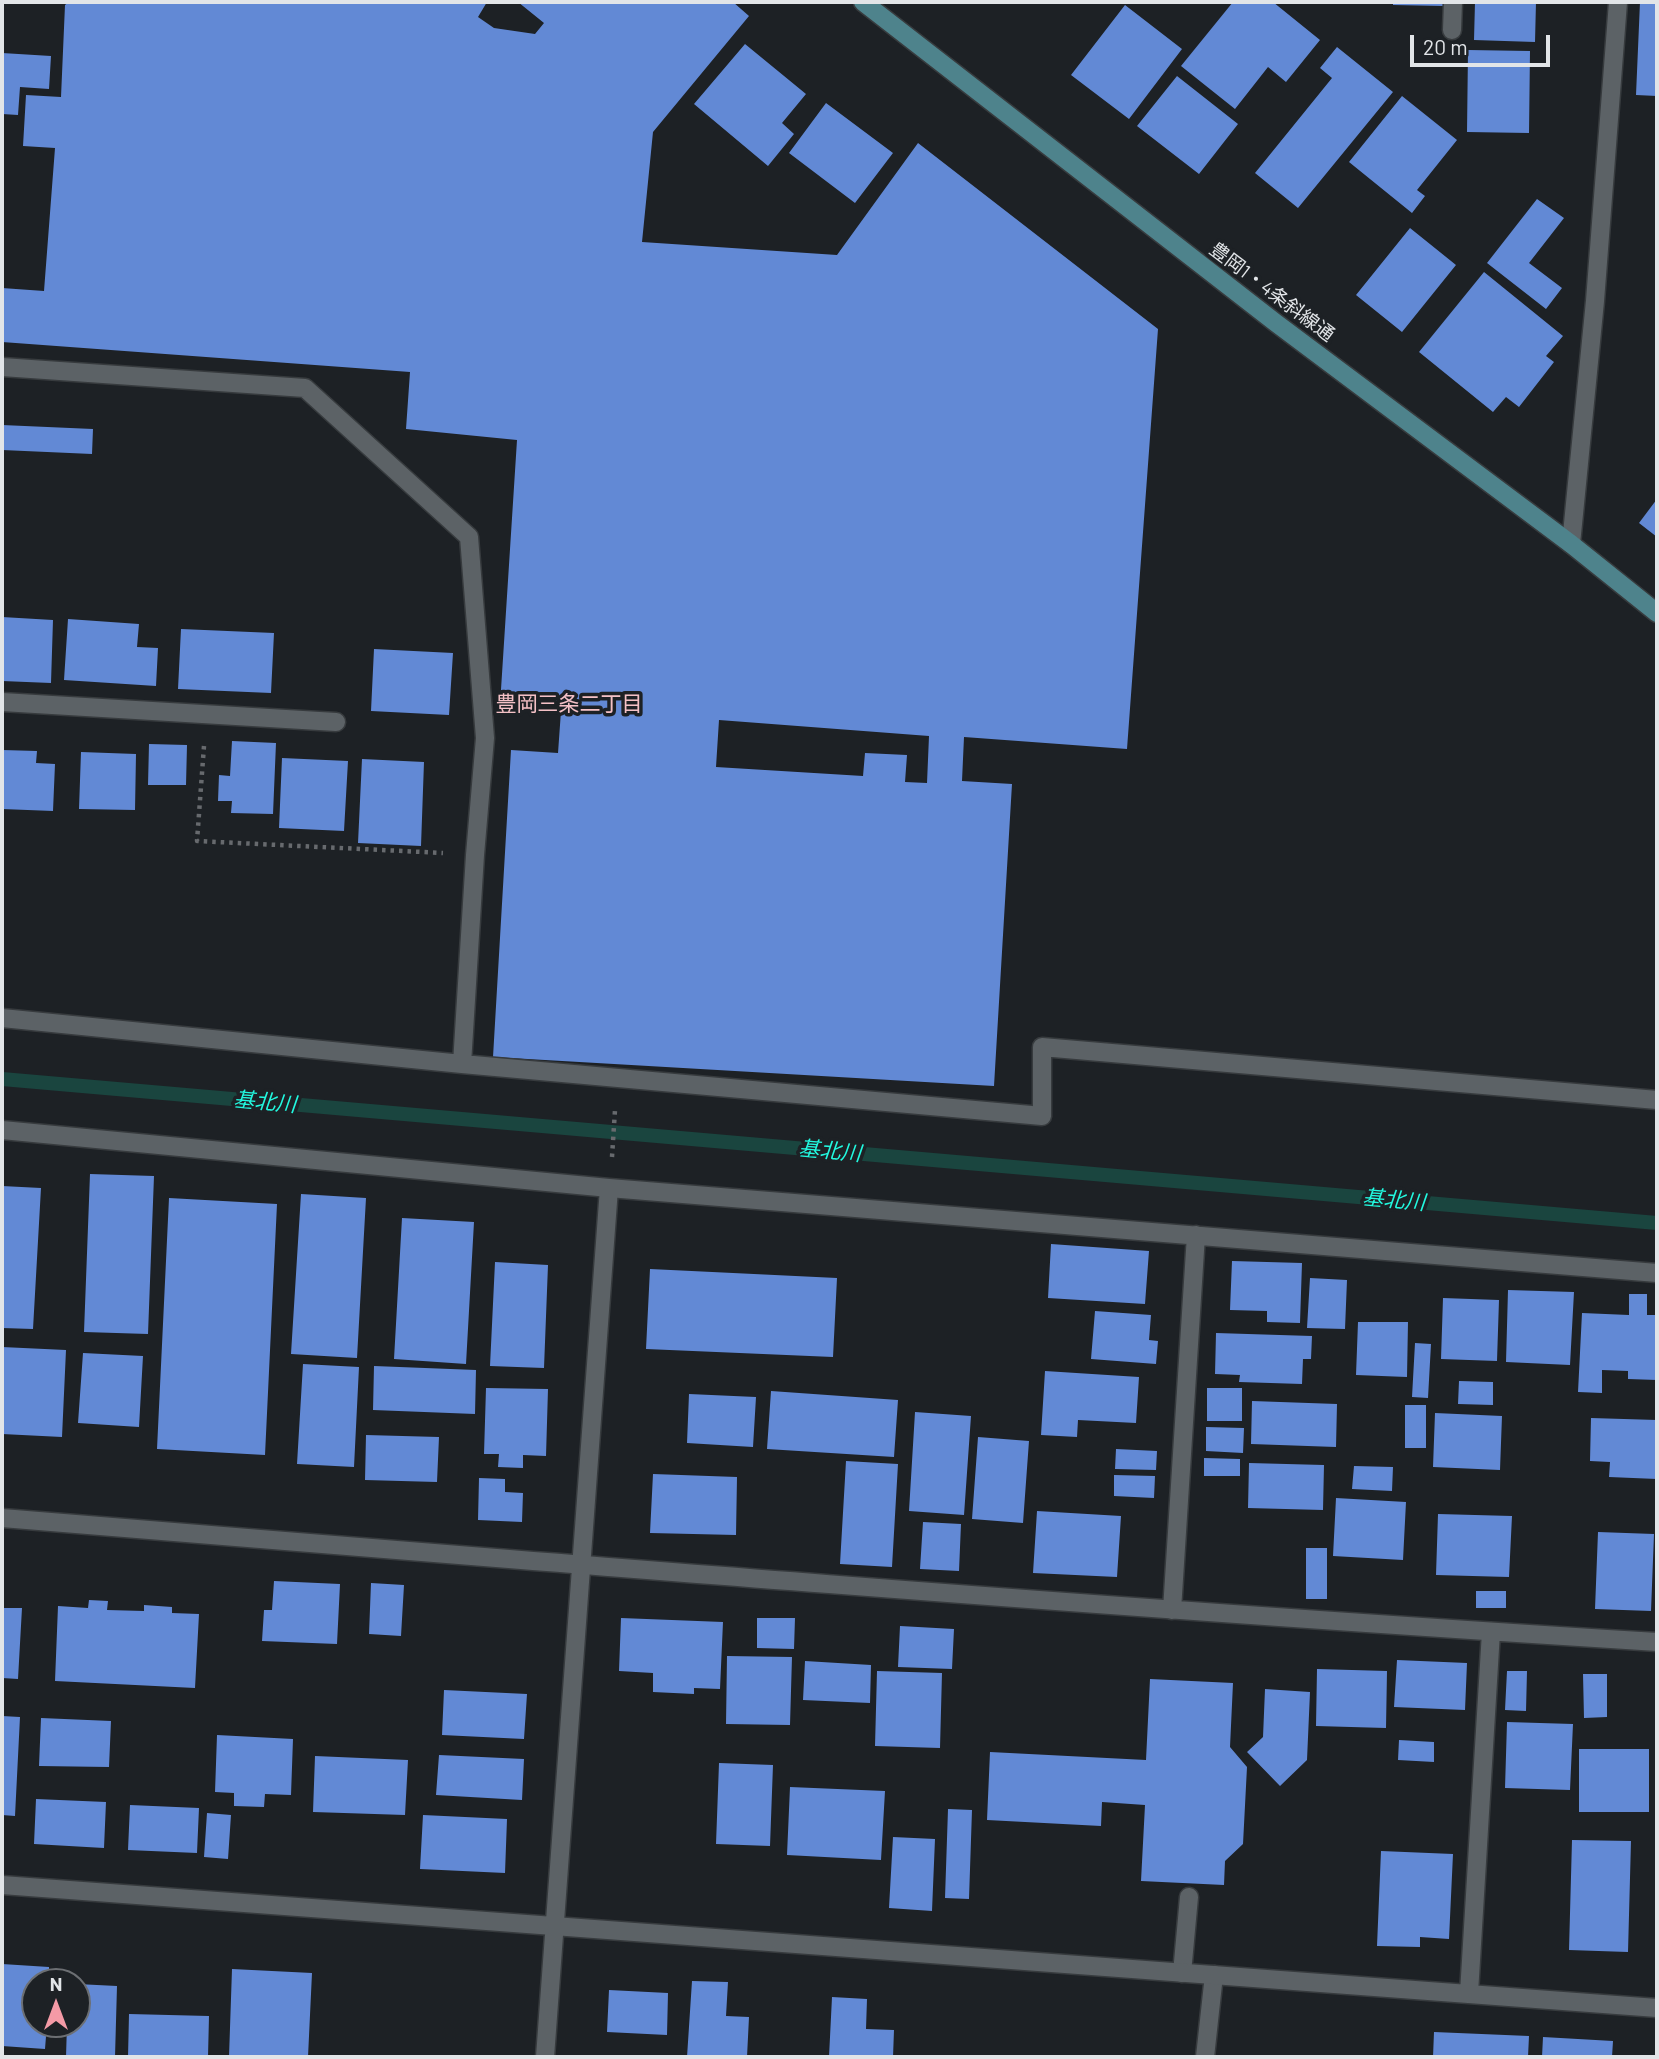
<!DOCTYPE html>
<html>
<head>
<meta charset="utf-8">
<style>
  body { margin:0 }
  #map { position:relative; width:1659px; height:2059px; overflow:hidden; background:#1d2125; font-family:Barlow,sans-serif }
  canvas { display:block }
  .frame { position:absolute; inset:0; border:4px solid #e2e5e8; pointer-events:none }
  .north { position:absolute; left:21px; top:1968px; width:70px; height:70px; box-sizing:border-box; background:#1d2125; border:2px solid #6c6f73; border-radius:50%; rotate:0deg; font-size:19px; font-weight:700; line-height:28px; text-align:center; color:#e2e5e8 }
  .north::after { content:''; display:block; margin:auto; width:24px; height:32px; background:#f49aa6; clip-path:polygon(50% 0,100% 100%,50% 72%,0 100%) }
  .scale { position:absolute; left:1410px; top:35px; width:140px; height:32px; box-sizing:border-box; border:4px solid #e2e5e8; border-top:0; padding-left:9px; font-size:21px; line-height:24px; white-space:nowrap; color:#e2e5e8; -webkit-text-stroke:5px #1d2125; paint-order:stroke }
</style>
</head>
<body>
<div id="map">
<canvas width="1659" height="2059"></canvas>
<div class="frame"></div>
<div class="north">N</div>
<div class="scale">20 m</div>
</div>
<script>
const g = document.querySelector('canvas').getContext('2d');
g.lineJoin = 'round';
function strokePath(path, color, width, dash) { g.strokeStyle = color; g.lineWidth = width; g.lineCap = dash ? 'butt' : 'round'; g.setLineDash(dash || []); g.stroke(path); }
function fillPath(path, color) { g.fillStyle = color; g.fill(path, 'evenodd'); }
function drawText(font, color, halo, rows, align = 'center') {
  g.font = font + ' Barlow,"Noto Sans JP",sans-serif'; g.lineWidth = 7; g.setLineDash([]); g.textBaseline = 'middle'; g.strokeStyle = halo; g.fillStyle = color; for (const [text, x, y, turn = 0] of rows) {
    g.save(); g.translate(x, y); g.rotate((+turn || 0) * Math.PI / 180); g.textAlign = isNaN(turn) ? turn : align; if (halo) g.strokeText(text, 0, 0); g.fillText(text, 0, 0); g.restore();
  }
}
const stream = new Path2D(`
  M 2,1079 L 1657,1223`);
const building = new Path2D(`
  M 69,2 L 487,2 L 478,17 L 494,28 L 535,34 L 544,23 L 518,2 L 733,2 L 749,16 L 653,132 L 642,242 L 837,255 L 918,143 L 1158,329 L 1127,749 L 964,737 L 962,781 L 1012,784 L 994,1086 L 493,1057 L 511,750 L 558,753 L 561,711 L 500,705 L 517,440 L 406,429 L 410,372 L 2,342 L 2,288 L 44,291 L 55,148 L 23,146 L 26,95 L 61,97 L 65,5 ZM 719,720 L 929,736 L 927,783 L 905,782 L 907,755 L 865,753 L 863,776 L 716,767 Z
  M 1233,2 L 1273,2 L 1320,40 L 1286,82 L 1268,67 L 1235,109 L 1181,66 Z
  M 1393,2 L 1443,2 L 1443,6 L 1393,5 Z
  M 1475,2 L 1536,2 L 1535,42 L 1474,40 Z
  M 1640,2 L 1657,2 L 1657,96 L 1636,95 Z
  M 1125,5 L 1182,49 L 1129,119 L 1071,75 Z
  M 745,44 L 806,94 L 782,123 L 794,134 L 768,166 L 694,104 Z
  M 1337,47 L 1393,92 L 1298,208 L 1255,173 L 1332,78 L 1320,68 Z
  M 1468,50 L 1530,51 L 1529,133 L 1467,132 Z
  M 2,53 L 51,56 L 49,89 L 20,87 L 18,115 L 2,114 Z
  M 1177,76 L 1238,124 L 1199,174 L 1137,126 Z
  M 1402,96 L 1457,140 L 1417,190 L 1425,196 L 1412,213 L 1349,162 Z
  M 826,103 L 893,153 L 855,203 L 789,153 Z
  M 1537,199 L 1564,218 L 1529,263 L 1562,288 L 1546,309 L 1487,263 Z
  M 1410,228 L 1456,265 L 1402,332 L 1356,295 Z
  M 1484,272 L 1563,336 L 1546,356 L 1554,362 L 1519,407 L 1506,397 L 1493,412 L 1419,352 Z
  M 2,425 L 93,429 L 92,454 L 2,450 Z
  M 1657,499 L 1657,537 L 1639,523 Z
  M 2,617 L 53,620 L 51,683 L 2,681 Z
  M 68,619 L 139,624 L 137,647 L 158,648 L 156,686 L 64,680 Z
  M 181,629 L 274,633 L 271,693 L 178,689 Z
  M 374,649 L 453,653 L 449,715 L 371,711 Z
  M 232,741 L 276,743 L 273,814 L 231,813 L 232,801 L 218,801 L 219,775 L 230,776 Z
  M 149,744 L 187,745 L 186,785 L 148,785 Z
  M 2,750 L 37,751 L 36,763 L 55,764 L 53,811 L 2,809 Z
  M 81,752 L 136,754 L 135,810 L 79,809 Z
  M 282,758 L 348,761 L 344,831 L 279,828 Z
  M 362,759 L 424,762 L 421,846 L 358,843 Z
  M 90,1174 L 154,1176 L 148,1334 L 84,1332 Z
  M 2,1186 L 41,1188 L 33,1329 L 2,1328 Z
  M 301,1194 L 366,1198 L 357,1358 L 291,1354 Z
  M 169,1198 L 277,1204 L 265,1455 L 157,1449 Z
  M 402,1218 L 474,1222 L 466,1364 L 394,1359 Z
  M 1051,1244 L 1149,1251 L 1145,1304 L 1048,1298 Z
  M 1232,1261 L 1302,1263 L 1300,1323 L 1267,1322 L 1267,1311 L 1230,1310 Z
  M 495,1262 L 548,1265 L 544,1368 L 490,1366 Z
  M 650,1269 L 837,1278 L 833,1357 L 646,1349 Z
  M 1310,1278 L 1347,1280 L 1345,1329 L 1307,1328 Z
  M 1508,1290 L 1574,1292 L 1570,1365 L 1506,1362 Z
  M 1629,1294 L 1647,1294 L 1647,1315 L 1657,1315 L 1657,1380 L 1628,1379 L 1628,1371 L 1602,1370 L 1602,1393 L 1578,1392 L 1582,1313 L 1629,1315 Z
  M 1443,1298 L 1499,1300 L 1497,1361 L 1441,1359 Z
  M 1095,1311 L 1151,1315 L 1149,1340 L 1158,1341 L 1156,1364 L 1091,1359 Z
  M 1358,1322 L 1408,1322 L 1407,1377 L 1356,1375 Z
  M 1216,1333 L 1312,1336 L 1311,1359 L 1303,1359 L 1302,1384 L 1239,1382 L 1240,1375 L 1215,1374 Z
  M 1415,1343 L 1431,1344 L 1428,1398 L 1412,1397 Z
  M 2,1347 L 66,1350 L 62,1437 L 2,1434 Z
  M 83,1353 L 143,1356 L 139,1427 L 78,1423 Z
  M 303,1364 L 359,1367 L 354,1467 L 297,1464 Z
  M 374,1366 L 476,1370 L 475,1414 L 373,1410 Z
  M 1045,1371 L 1139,1377 L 1136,1423 L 1078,1420 L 1077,1437 L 1041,1435 Z
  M 1459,1381 L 1493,1382 L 1493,1405 L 1458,1404 Z
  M 486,1388 L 548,1389 L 546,1456 L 523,1455 L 523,1468 L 498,1467 L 499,1454 L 484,1454 Z
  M 1207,1388 L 1242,1388 L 1242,1421 L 1207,1421 Z
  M 771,1391 L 898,1400 L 894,1457 L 767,1449 Z
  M 689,1394 L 756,1397 L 753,1447 L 687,1443 Z
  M 1252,1401 L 1337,1404 L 1336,1447 L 1251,1444 Z
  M 1405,1405 L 1426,1405 L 1426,1448 L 1405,1448 Z
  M 915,1412 L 971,1416 L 964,1515 L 909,1511 Z
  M 1435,1413 L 1502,1416 L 1500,1470 L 1433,1467 Z
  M 1591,1418 L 1657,1420 L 1657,1479 L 1609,1477 L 1610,1462 L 1590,1461 Z
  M 1206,1427 L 1244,1428 L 1243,1453 L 1206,1451 Z
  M 366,1435 L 439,1437 L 437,1482 L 365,1480 Z
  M 978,1437 L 1029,1441 L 1023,1523 L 972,1519 Z
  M 1116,1449 L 1157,1451 L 1156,1470 L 1115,1469 Z
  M 1204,1458 L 1240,1459 L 1240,1476 L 1204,1476 Z
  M 846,1461 L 898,1464 L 892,1567 L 840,1564 Z
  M 1249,1463 L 1324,1465 L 1323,1510 L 1248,1508 Z
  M 1354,1466 L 1393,1467 L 1392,1491 L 1352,1489 Z
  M 653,1474 L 737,1477 L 736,1535 L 650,1533 Z
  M 1114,1475 L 1155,1476 L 1154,1498 L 1114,1496 Z
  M 479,1478 L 505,1479 L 505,1492 L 523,1493 L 522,1522 L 478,1520 Z
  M 1336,1498 L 1406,1502 L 1403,1560 L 1333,1556 Z
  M 1037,1511 L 1121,1516 L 1117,1577 L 1033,1573 Z
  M 1438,1514 L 1512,1516 L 1509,1577 L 1436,1575 Z
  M 923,1522 L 961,1524 L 959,1571 L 920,1569 Z
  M 1598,1532 L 1654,1534 L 1651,1611 L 1595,1609 Z
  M 1306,1548 L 1327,1548 L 1327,1599 L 1306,1599 Z
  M 274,1581 L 340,1584 L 337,1644 L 262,1641 L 264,1610 L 272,1610 Z
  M 371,1583 L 404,1585 L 401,1636 L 369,1634 Z
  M 1476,1591 L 1506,1591 L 1506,1608 L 1476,1608 Z
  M 89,1600 L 108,1601 L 107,1610 L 144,1611 L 144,1605 L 172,1607 L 172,1613 L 199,1614 L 195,1688 L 55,1681 L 58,1606 L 88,1608 Z
  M 2,1608 L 22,1608 L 18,1679 L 2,1678 Z
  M 621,1618 L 723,1622 L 720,1689 L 694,1688 L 694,1694 L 653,1692 L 653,1673 L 619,1671 Z
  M 757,1618 L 795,1618 L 794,1649 L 757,1648 Z
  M 900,1626 L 954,1629 L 952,1669 L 898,1667 Z
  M 727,1656 L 792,1657 L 790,1725 L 726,1724 Z
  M 1397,1660 L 1467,1663 L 1465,1710 L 1394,1707 Z
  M 805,1661 L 871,1665 L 870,1703 L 803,1700 Z
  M 1317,1669 L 1387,1671 L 1386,1728 L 1316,1726 Z
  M 877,1671 L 942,1673 L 940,1748 L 875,1746 Z
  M 1507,1671 L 1527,1671 L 1526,1711 L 1505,1710 Z
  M 1583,1674 L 1607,1674 L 1607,1717 L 1584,1718 Z
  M 1150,1679 L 1233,1683 L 1230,1747 L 1247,1767 L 1243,1844 L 1225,1861 L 1224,1885 L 1141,1881 L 1145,1805 L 1102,1802 L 1101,1826 L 987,1820 L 990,1752 L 1146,1760 Z
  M 1265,1689 L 1310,1692 L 1307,1760 L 1280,1786 L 1247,1752 L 1263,1737 Z
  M 444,1690 L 527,1694 L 524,1739 L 442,1735 Z
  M 2,1716 L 20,1717 L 15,1816 L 2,1815 Z
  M 41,1718 L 111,1721 L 109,1767 L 39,1766 Z
  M 1507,1722 L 1573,1724 L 1570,1790 L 1505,1788 Z
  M 217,1735 L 293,1739 L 291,1795 L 265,1794 L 264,1807 L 234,1806 L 234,1793 L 215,1792 Z
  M 1399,1740 L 1434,1742 L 1434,1762 L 1398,1760 Z
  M 1579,1749 L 1649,1749 L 1649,1812 L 1579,1812 Z
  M 439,1755 L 524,1759 L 522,1800 L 436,1795 Z
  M 315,1756 L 408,1760 L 405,1815 L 313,1812 Z
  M 719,1763 L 773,1765 L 770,1846 L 716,1844 Z
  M 790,1787 L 885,1791 L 881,1860 L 787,1855 Z
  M 36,1799 L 106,1802 L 104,1848 L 34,1844 Z
  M 130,1805 L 199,1808 L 197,1853 L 128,1850 Z
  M 948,1809 L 972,1810 L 969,1899 L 945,1898 Z
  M 207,1813 L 231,1815 L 228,1859 L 204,1857 Z
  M 423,1815 L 507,1819 L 505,1873 L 420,1869 Z
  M 893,1837 L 935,1839 L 932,1911 L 889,1908 Z
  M 1572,1840 L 1631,1841 L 1628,1952 L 1569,1950 Z
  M 1381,1851 L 1453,1854 L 1449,1939 L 1420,1937 L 1420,1947 L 1377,1946 Z
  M 2,1964 L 49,1967 L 49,1982 L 35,1982 L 35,2024 L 47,2024 L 45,2049 L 2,2046 Z
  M 232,1969 L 312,1973 L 308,2057 L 229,2057 Z
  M 692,1981 L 728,1982 L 726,2016 L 749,2017 L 747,2057 L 687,2057 Z
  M 77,1984 L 117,1986 L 115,2057 L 66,2057 L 67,2024 L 77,2024 Z
  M 609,1990 L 668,1993 L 667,2035 L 607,2032 Z
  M 832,1997 L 867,1999 L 866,2029 L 894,2030 L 893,2057 L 829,2057 Z
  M 129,2014 L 209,2016 L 208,2057 L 128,2057 Z
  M 1434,2032 L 1529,2036 L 1528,2057 L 1433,2057 Z
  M 1543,2037 L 1613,2041 L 1612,2057 L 1542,2057 Z`);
const path = new Path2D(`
  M 204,746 L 197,841 L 443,853
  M 612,1157 L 615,1110`);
const lane = new Path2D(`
  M 1452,30 L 1453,2
  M 2,367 L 305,388 L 469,537 L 485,738 L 475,855 L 462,1064
  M 2,702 L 336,722
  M 2,1018 L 462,1064 L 1042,1116 L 1042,1047 L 1657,1100
  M 1182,1973 L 1189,1897
  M 1205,2057 L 1214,1975`);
const street = new Path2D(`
  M 1571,544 L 1595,301 L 1618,2
  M 2,1130 L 609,1188 L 1657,1273
  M 2,1518 C 553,1563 1105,1608 1657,1642
  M 1172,1610 L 1196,1235
  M 2,1885 L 1657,2008
  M 1469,1993 L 1491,1632
  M 545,2057 L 609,1188`);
const secondary = new Path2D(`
  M 863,2 L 1276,323 L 1571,544 L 1657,613`);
const streetNames = [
  ["豊岡1・4条斜線通",1272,292,37]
];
const neighbourhoodNames = [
  ["豊岡三条二丁目",569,704]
];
const waterNames = [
  ["基北川",265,1102,5],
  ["基北川",830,1151,5],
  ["基北川",1394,1200,5]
];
strokePath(stream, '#1a453f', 14);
fillPath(building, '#6289d5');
strokePath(lane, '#373b3e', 21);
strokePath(street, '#373b3e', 21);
strokePath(secondary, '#373b3e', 21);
strokePath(path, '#676a6e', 4.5, [3.5, 5]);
strokePath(lane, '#5c6266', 18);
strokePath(street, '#5c6266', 18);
strokePath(secondary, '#4e838c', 18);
drawText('19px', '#e2e5e8', '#1d2125', streetNames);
drawText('21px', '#f4c1c6', '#1d2125', neighbourhoodNames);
drawText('italic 21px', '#22f8df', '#1d2125', waterNames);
</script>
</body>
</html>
